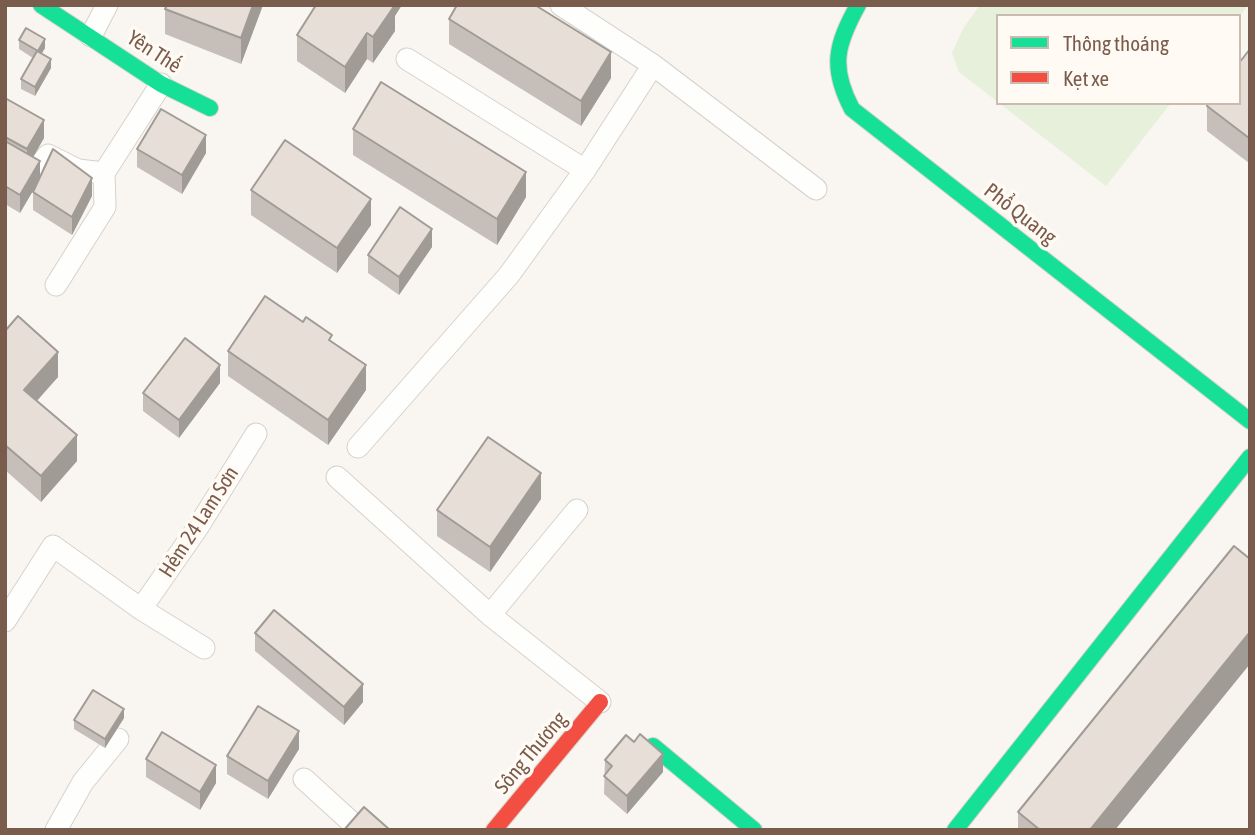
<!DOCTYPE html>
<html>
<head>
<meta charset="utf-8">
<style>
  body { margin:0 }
  #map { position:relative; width:1255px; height:835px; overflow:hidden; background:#f9f5f0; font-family:"Asap Condensed",sans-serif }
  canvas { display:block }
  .frame { position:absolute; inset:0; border:7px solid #7a5c4d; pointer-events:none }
  .legend { position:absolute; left:996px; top:14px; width:245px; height:91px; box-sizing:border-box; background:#fffaf3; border:2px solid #cabbb1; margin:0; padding:9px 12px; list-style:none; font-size:21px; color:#7a5c4d }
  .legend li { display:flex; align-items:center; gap:14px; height:35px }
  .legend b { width:35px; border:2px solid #cabbb1 }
</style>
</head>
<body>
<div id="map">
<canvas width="1255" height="835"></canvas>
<div class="frame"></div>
<ul class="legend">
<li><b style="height:9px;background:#16e098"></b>Thông thoáng</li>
<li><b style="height:9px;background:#f24e42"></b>Kẹt xe</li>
</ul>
</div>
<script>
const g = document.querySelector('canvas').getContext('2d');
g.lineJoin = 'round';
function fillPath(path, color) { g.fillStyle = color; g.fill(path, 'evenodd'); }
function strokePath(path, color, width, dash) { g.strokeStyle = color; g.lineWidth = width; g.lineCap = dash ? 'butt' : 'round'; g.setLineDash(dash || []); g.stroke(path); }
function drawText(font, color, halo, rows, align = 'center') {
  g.font = font + ' "Asap Condensed",sans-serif'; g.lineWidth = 7; g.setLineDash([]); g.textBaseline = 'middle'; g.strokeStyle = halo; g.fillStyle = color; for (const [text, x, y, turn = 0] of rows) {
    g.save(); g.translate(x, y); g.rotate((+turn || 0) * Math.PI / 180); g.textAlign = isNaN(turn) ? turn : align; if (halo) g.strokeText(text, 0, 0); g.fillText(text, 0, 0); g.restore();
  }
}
const green = new Path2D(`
  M 980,5 L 1248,5 L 1239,17 L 998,16 L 998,102 L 959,72 L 952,53 L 964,27 Z
  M 999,103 L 1171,103 L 1106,186 Z`);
const lane = new Path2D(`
  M 561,5 L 653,65
  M 91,36 L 107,5
  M 407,59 L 585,170
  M 36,170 L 48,155 L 78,170 L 104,173
  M 56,285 L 105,207 L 104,173 L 161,84
  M 358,447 L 509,275 L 585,170 L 653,65 L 816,189
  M 337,477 L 490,615 L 600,702
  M 141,609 L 198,527 L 256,434
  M 490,615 L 577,510
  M 5,621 L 53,546 L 141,609 L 204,648
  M 304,779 L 360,830
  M 56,830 L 83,782 L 118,739`);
const fast = new Path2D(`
  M 41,5 L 161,84 L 210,108
  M 858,5 C 836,45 830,67 852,109 L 1250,421
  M 653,746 L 754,830
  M 955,830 L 1250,457`);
const jam = new Path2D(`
  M 494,830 L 600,702`);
const wall = new Path2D(`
  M 167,5 L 263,5 L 241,64 L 165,34 L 165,9 Z
  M 395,16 L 395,31 L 373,63 L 367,59 L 345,93 L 297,61 L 297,35 Z
  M 449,19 L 611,78 L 581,126 L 449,44 Z
  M 19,40 L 45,48 L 41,54 L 51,68 L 35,96 L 21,89 L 21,79 L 33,58 L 19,49 Z
  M 1250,49 L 1250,162 L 1249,163 L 1207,131 L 1207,106 Z
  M 5,98 L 44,138 L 33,157 L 40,177 L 92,196 L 72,235 L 33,210 L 33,190 L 20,213 L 5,204 Z
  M 353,129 L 526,197 L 497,245 L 353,155 Z
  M 137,149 L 206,153 L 182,194 L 137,167 Z
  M 251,190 L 371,225 L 337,273 L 251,215 Z
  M 432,247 L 399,295 L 368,273 L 368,255 Z
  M 303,322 L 332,342 L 366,390 L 328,445 L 228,376 L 228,351 Z
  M 5,331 L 58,377 L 37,401 L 77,461 L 41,502 L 5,470 Z
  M 220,383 L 179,438 L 143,411 L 143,393 Z
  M 541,499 L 490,572 L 437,536 L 437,510 Z
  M 255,633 L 363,702 L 344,725 L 255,651 Z
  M 124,718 L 105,748 L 74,729 L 74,720 Z
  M 299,749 L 268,799 L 227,774 L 227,756 Z
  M 146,759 L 216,783 L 200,810 L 146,777 Z
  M 605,760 L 663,772 L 627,814 L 604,794 Z
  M 1018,812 L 1115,830 L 1018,830 Z`);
const shadedWall = new Path2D(`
  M 253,5 L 263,5 L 241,64 L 241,38 Z
  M 389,5 L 402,5 L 395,16 L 395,31 L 373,63 L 373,37 Z
  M 367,33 L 367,59 L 345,93 L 345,67 Z
  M 45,39 L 45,48 L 38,60 L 38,51 Z
  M 611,52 L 611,78 L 581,126 L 581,101 Z
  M 51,59 L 51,68 L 35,96 L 35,87 Z
  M 44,120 L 44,138 L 27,168 L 27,149 Z
  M 206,135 L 206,153 L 182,194 L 182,175 Z
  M 1250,136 L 1250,162 L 1249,163 L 1249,138 Z
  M 40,161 L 40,179 L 20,213 L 20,195 Z
  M 526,172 L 526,197 L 497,245 L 497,219 Z
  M 92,178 L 92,196 L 72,235 L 72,217 Z
  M 371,199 L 371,225 L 337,273 L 337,248 Z
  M 432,229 L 432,247 L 399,295 L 399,277 Z
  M 58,352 L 58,377 L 24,415 L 24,390 Z
  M 220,365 L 220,383 L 179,438 L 179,420 Z
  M 366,365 L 366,390 L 328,445 L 328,420 Z
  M 77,435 L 77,461 L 41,502 L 41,476 Z
  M 541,473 L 541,499 L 490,572 L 490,547 Z
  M 1250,632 L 1250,664 L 1115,830 L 1090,830 Z
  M 363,684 L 363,702 L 344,725 L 344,707 Z
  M 124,709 L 124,718 L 105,748 L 105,739 Z
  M 299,731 L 299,749 L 268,799 L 268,781 Z
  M 663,754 L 663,772 L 627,814 L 627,796 Z
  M 216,765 L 216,783 L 200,810 L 200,792 Z`);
const building = new Path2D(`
  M 167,5 L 253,5 L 241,38 L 165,9 Z
  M 316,5 L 395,5 L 373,37 L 367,33 L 345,67 L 297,35 Z
  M 457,5 L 535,5 L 611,52 L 581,101 L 449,19 Z
  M 26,28 L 45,39 L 38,51 L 19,40 Z
  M 1250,49 L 1250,136 L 1249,138 L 1207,106 L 1208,103 L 1239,103 L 1239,63 Z
  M 37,51 L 51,59 L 35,87 L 21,79 Z
  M 381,82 L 526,172 L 497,219 L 353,129 Z
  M 5,98 L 44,120 L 27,149 L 5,137 Z
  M 161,109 L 206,135 L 182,175 L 137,149 Z
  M 285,140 L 371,199 L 337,248 L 251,190 Z
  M 5,141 L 40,161 L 20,195 L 5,186 Z
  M 53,149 L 92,178 L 72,217 L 33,192 Z
  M 400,207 L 432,229 L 399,277 L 368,255 Z
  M 265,296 L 303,322 L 306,317 L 332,335 L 329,340 L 366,365 L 328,420 L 228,351 Z
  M 18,316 L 58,352 L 24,390 L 77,435 L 41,476 L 5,445 L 5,331 Z
  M 185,338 L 220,365 L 179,420 L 143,393 Z
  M 488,437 L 541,473 L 490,547 L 437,510 Z
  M 1234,546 L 1250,559 L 1250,632 L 1090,830 L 1040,830 L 1018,812 Z
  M 274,610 L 363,684 L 344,707 L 255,633 Z
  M 93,690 L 124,709 L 105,739 L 74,720 Z
  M 258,706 L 299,731 L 268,781 L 227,756 Z
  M 162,732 L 216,765 L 200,792 L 146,759 Z
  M 640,734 L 663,754 L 627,796 L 604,776 L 612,766 L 605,760 L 626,735 L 634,742 Z
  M 364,807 L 390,830 L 344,830 Z`);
const streetNames = [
  ["Yên Thế",154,52,33],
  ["Phổ Quang",1020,214,38],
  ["Hẻm 24 Lam Sơn",199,522,-57],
  ["Sông Thương",531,753,-50]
];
fillPath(green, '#e7f0db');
strokePath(lane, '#d7d1cb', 23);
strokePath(fast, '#d9d2cb', 18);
strokePath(jam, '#d9d2cb', 18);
strokePath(lane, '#fefefd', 21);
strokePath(fast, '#16e098', 16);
strokePath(jam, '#f24e42', 16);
fillPath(wall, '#c6bfb9');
fillPath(shadedWall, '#a19b96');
fillPath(building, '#e6ded7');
strokePath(building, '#a19b96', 2);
drawText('21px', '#7a5c4d', '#fffaf3', streetNames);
</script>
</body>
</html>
